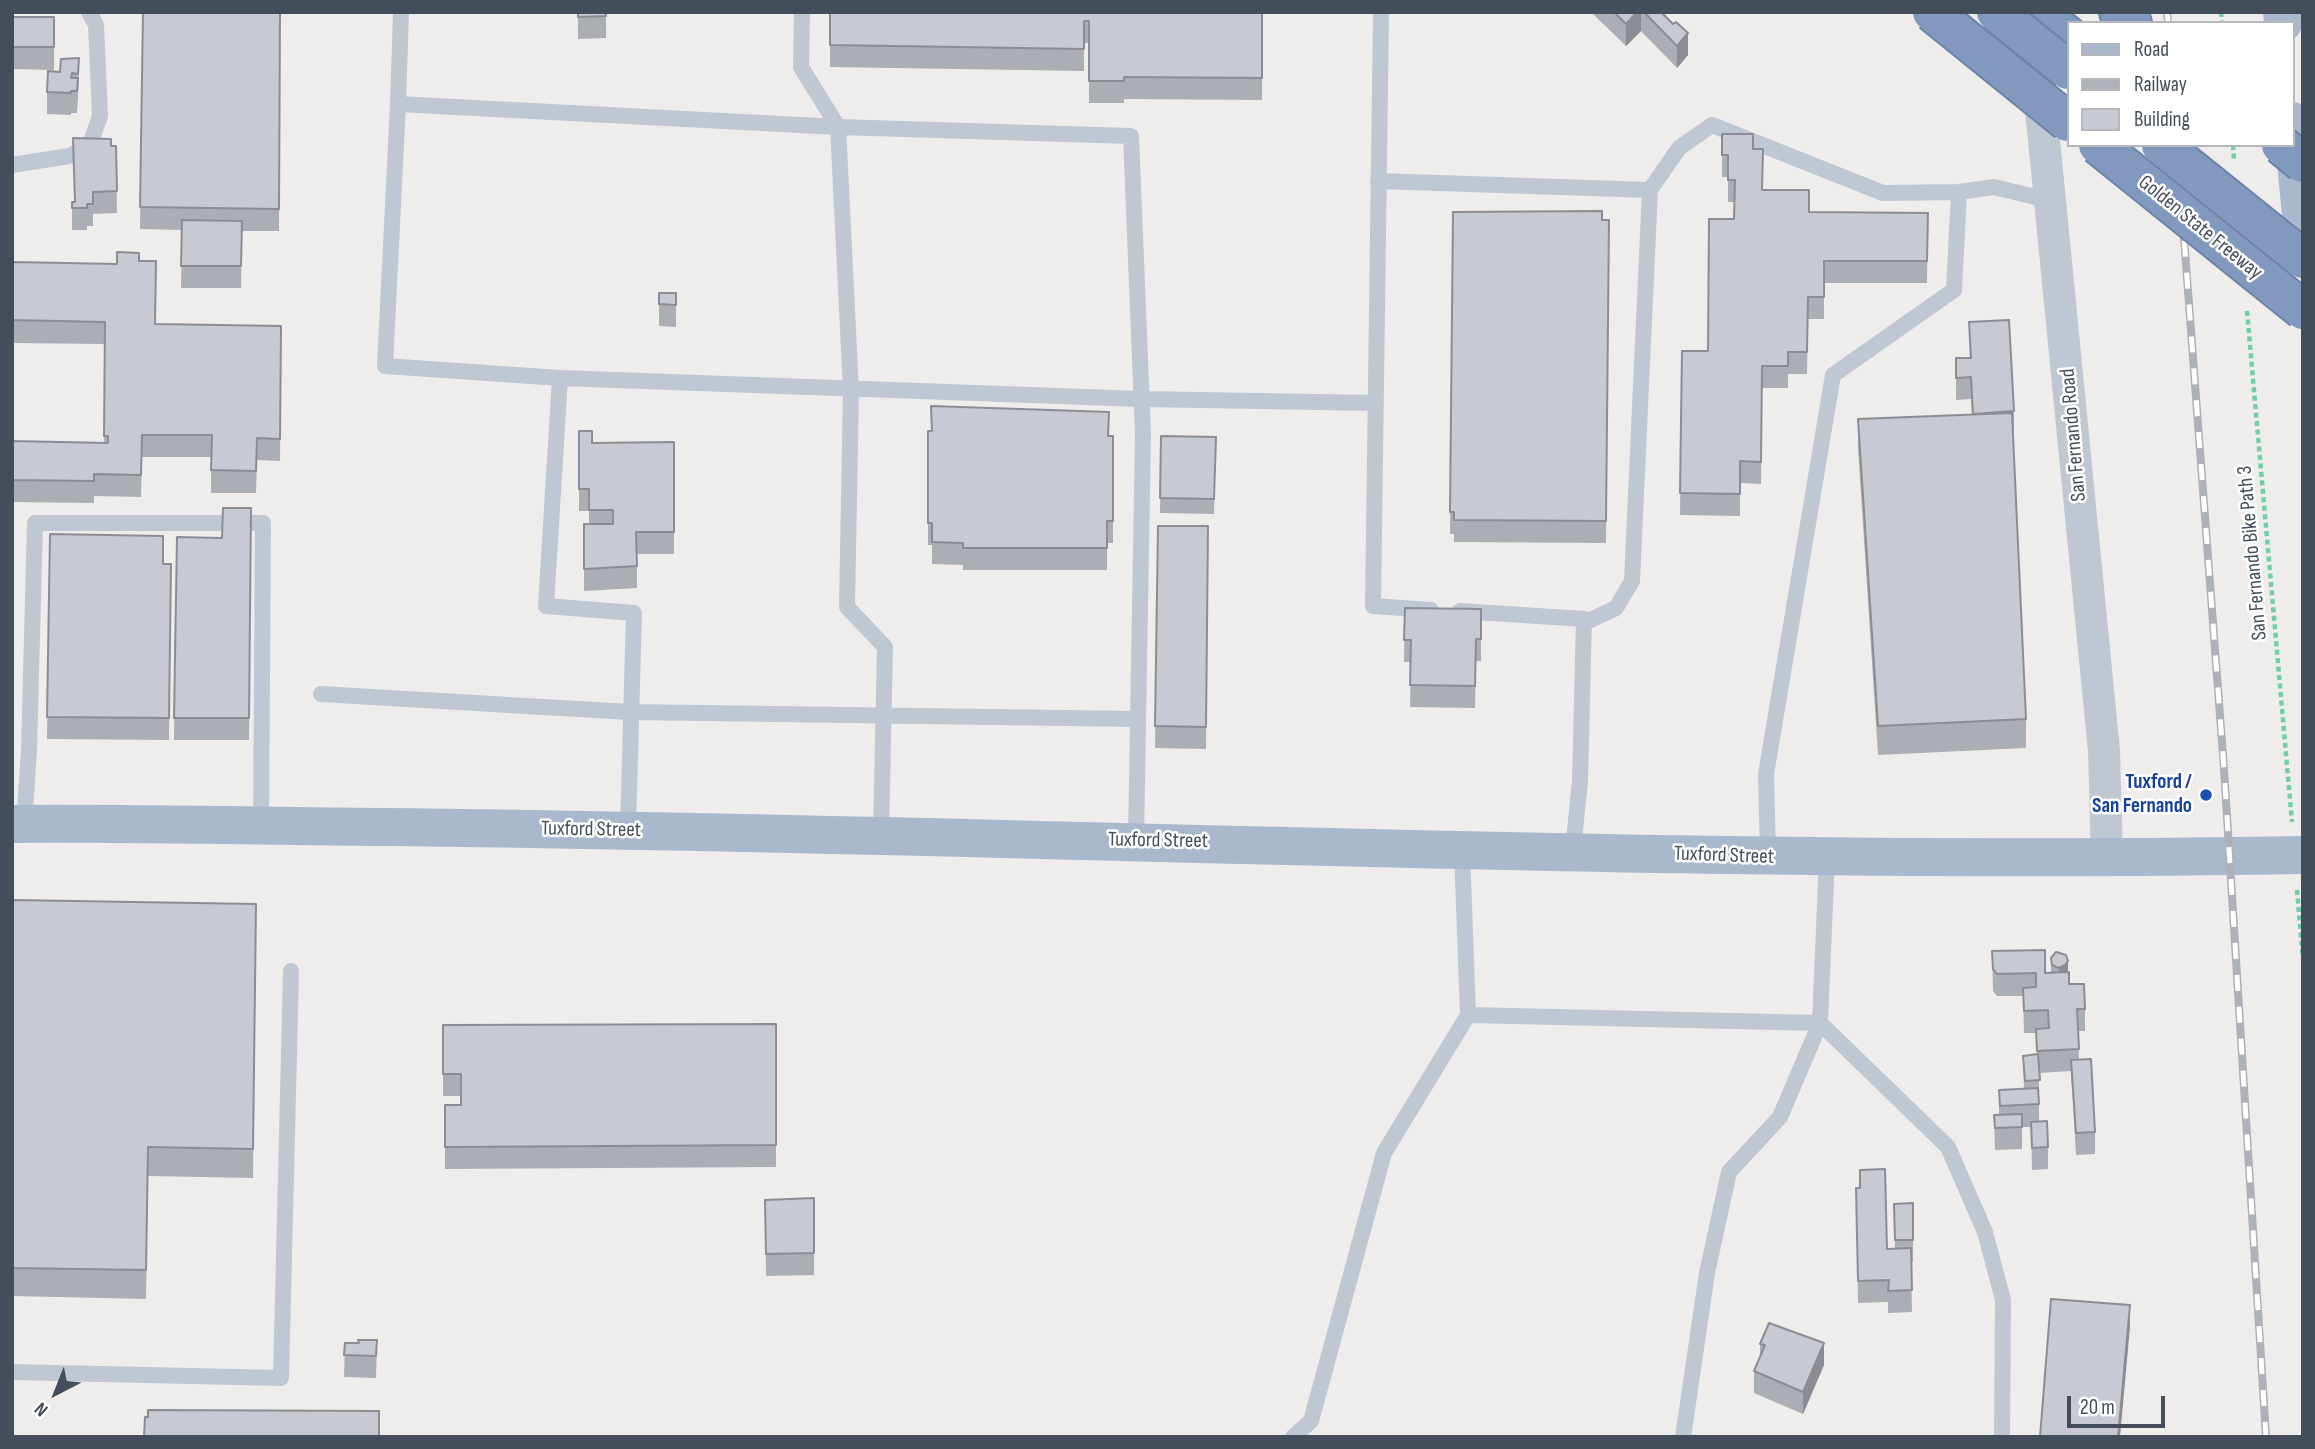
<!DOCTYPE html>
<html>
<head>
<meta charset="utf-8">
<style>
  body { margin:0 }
  #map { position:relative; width:2315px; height:1449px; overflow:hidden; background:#efecec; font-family:"Sofia Sans Condensed",sans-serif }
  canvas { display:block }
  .frame { position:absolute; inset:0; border:14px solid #444e5a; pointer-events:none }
  .legend { position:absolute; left:2067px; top:21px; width:228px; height:126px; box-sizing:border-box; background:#fff; border:2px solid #b4b8bd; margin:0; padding:9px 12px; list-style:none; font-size:21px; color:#444e5a }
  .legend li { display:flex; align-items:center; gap:14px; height:35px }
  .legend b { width:35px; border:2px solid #b4b8bd }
  .north { position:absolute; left:21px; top:1358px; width:70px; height:70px; -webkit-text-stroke:5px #fff; paint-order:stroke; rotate:222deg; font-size:19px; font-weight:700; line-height:28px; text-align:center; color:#444e5a }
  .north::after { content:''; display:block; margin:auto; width:24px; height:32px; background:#444e5a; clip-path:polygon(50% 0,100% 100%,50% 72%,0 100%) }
  .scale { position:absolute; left:2067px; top:1396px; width:98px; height:32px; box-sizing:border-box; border:4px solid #444e5a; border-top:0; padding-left:9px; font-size:21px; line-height:24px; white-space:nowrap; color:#444e5a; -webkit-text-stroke:5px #fff; paint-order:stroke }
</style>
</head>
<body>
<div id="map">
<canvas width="2315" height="1449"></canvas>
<div class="frame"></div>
<ul class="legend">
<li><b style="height:9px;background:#aab8cd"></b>Road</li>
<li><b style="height:9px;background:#aeb1b7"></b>Railway</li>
<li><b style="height:19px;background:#c8cad3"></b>Building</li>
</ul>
<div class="north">N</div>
<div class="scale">20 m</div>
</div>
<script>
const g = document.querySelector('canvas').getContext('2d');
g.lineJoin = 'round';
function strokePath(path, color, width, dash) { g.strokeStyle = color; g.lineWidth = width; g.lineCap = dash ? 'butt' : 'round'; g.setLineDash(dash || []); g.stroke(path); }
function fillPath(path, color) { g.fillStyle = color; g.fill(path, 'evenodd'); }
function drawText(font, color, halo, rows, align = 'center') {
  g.font = font + ' "Sofia Sans Condensed",sans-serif'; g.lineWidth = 5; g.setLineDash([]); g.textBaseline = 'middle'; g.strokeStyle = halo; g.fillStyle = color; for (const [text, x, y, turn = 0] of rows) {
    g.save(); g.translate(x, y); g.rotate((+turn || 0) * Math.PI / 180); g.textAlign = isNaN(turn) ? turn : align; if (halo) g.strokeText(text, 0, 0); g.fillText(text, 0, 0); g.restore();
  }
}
const path = new Path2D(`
  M 2221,12 L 2222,23
  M 2233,145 L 2234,159
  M 2247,311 L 2292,822
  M 2297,890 L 2303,959`);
const lane = new Path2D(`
  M 401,12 L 398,104 L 838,127 L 1131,136 L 1143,433 L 1136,840
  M 802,12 L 801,67 L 838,127 L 851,390 L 847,607 L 885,647 L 881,834
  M 1381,12 L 1373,606 L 1431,610
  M 398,104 L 385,366 L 560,378
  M 12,165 L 69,156 L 90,145 L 100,116 L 96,25 L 89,12
  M 1378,181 L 1650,190 L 1632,581 L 1616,608 L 1584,623
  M 1650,190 L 1679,148 L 1712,125 L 1883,193 L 1959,192
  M 1460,611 L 1584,619 L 1580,781 L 1573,850
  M 321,694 L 629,712 L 1138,719
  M 24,824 L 29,751 L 35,523 L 263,523 L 261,826
  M 628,830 L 634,613 L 546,606 L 560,378 L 1141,399 L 1376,403
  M 1462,850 L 1468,1015 L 1820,1023 L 1827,857
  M 1768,856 L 1766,774 L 1833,375 L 1954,290 L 1959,192 L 1994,187 L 2052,201
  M 12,1372 L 281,1378 L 291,971
  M 1293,1437 L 1311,1421 L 1384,1153 L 1468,1015
  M 1683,1437 L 1707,1273 L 1729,1172 L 1780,1117 L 1820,1023 L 1948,1147 L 1985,1232 L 2003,1300 L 2002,1437`);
const street = new Path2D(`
  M 2033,28 L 2104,751 L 2107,858`);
const primary = new Path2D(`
  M 2282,12 L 2283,23
  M 2292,121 L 2303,236
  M 12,824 C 135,823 258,826 381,827 C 1021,833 1662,866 2303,855`);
const highway = new Path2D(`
  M 2038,12 L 2068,36
  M 2119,12 L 2132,23`);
const rail = new Path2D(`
  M 2167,12 L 2168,23
  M 2177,145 L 2224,769 L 2266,1437`);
const highwayBridge = new Path2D(`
  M 1932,12 L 2068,122
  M 1996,12 L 2068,70
  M 2098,145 L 2303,310
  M 2161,145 L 2303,259
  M 2281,145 L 2303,163`);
const wall = new Path2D(`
  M 143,12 L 280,12 L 279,231 L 242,231 L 241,288 L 181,288 L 182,230 L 140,229 Z
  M 578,12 L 606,12 L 606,38 L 578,39 Z
  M 830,12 L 1262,12 L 1262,100 L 1124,99 L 1124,103 L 1089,103 L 1089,43 L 1084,43 L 1084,71 L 830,67 Z
  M 1591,12 L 1661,12 L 1688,55 L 1677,68 L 1641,31 L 1626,46 Z
  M 12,17 L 54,17 L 54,70 L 12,69 Z
  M 79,58 L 79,80 L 77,113 L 71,113 L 71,115 L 47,114 L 47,92 L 60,72 Z
  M 1722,134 L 1753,149 L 1762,190 L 1809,212 L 1928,213 L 1927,283 L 1824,283 L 1824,319 L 1808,319 L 1807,374 L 1788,374 L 1788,388 L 1762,388 L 1761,484 L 1740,483 L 1740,516 L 1680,515 L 1682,351 L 1708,351 L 1734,219 L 1735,202 L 1728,202 L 1728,177 L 1722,177 Z
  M 73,138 L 116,146 L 117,213 L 93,214 L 93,226 L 87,226 L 87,230 L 72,230 L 72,202 L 75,202 Z
  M 1453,212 L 1609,220 L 1606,543 L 1454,542 L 1454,534 L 1450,534 Z
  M 139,261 L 156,324 L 281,326 L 280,461 L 257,460 L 256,493 L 211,493 L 211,457 L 142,457 L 141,497 L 94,496 L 94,503 L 12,502 L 12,441 L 104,443 L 105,344 L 12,343 L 12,262 L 117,264 Z
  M 659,293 L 676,293 L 676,327 L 659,326 Z
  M 1969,322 L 2014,411 L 2014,433 L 2012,433 L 2026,719 L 2026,748 L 1878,755 L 1858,448 L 1858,419 L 1972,415 L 1971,399 L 1956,400 L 1956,358 L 1970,358 Z
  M 931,406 L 1109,436 L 1113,436 L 1113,543 L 1107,543 L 1107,570 L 963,570 L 963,565 L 932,564 L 932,545 L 928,545 L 928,431 L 932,431 Z
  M 579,431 L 592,443 L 674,442 L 674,554 L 637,554 L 637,588 L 584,591 L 584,524 L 589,524 L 589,511 L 579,511 Z
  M 1161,436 L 1216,437 L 1214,514 L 1160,513 Z
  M 251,508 L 249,740 L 174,740 L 177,537 L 222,538 Z
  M 1158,526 L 1208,526 L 1206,749 L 1155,748 Z
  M 50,534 L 163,564 L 171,564 L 169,740 L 47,739 Z
  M 1405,608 L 1481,609 L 1481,661 L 1476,661 L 1475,708 L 1410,707 L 1411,662 L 1404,662 Z
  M 12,900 L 256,904 L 253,1178 L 148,1176 L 146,1299 L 12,1296 Z
  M 1992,951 L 2045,973 L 2051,973 L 2051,958 L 2068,972 L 2069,984 L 2085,1009 L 2085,1031 L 2078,1031 L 2079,1060 L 2095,1132 L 2095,1154 L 2076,1155 L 2071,1071 L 2039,1073 L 2039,1122 L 2048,1147 L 2048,1169 L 2032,1170 L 2031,1127 L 2022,1127 L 2022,1149 L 1995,1150 L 1994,1115 L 1999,1115 L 1999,1090 L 2024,1089 L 2023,1056 L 2037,1055 L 2036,1033 L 2024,1033 L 2023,996 L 1997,996 L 1993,991 Z
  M 776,1024 L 776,1167 L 445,1169 L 445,1105 L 461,1105 L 461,1096 L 443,1096 L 443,1025 Z
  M 1860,1170 L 1887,1249 L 1895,1249 L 1894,1204 L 1913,1203 L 1913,1262 L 1911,1262 L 1912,1312 L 1888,1313 L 1888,1302 L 1858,1303 L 1856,1188 L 1860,1188 Z
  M 814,1198 L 814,1275 L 766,1276 L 765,1200 Z
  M 377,1340 L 376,1378 L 344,1377 L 345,1343 L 358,1343 Z
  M 1760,1344 L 1824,1365 L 1803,1414 L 1754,1393 L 1754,1371 L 1760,1356 Z`);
const shadedWall = new Path2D(`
  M 1637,12 L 1641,12 L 1641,31 L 1626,46 L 1626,24 Z
  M 1688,33 L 1688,55 L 1677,68 L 1677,46 Z
  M 2068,961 L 2068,984 L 2059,990 L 2059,968 Z
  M 2130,1305 L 2130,1327 L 2120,1437 L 2118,1437 Z
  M 1824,1343 L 1824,1365 L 1803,1414 L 1803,1392 Z`);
const building = new Path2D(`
  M 143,12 L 280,12 L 279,209 L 140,207 Z
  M 578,12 L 606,12 L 606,16 L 578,17 Z
  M 830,12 L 1262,12 L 1262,78 L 1124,77 L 1124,81 L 1089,81 L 1089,21 L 1084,21 L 1084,49 L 830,45 Z
  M 1614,12 L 1637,12 L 1626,24 Z
  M 1644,12 L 1661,12 L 1673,24 L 1676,22 L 1688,33 L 1677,46 Z
  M 12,17 L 54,17 L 54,47 L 12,47 Z
  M 79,58 L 78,74 L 72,73 L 71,78 L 78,78 L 77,91 L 71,91 L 71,93 L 47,92 L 48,71 L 60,72 L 61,59 Z
  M 1722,134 L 1753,134 L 1753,149 L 1763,149 L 1762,190 L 1809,190 L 1809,212 L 1928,213 L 1927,261 L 1824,261 L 1824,297 L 1808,297 L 1807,352 L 1788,352 L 1788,366 L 1762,366 L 1761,462 L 1740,461 L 1740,494 L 1680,493 L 1682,351 L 1708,351 L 1709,219 L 1734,219 L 1735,180 L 1728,180 L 1728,155 L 1722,155 Z
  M 73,138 L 111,139 L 111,146 L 116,146 L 117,191 L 93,192 L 93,204 L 87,204 L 87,208 L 72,208 L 72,202 L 75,202 Z
  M 1602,211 L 1602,220 L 1609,220 L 1606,521 L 1454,520 L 1454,512 L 1450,512 L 1453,212 Z
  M 182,220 L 242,221 L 241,266 L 181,266 Z
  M 117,252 L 139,253 L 139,261 L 156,261 L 155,324 L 281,326 L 280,439 L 257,438 L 256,471 L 211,470 L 212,435 L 142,435 L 141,475 L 94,474 L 94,481 L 12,480 L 12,441 L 108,443 L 108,436 L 104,436 L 105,322 L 12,320 L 12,262 L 117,264 Z
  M 659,293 L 676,293 L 676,305 L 659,304 Z
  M 2009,320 L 2014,411 L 1973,414 L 1971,377 L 1956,378 L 1956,358 L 1971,358 L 1969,322 Z
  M 931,406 L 1109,412 L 1108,436 L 1113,436 L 1113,521 L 1107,521 L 1107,548 L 963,548 L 963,543 L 932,542 L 932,523 L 928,523 L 928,431 L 932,431 Z
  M 2012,413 L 2026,719 L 1878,726 L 1858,419 Z
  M 579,431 L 592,431 L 592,443 L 674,442 L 674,532 L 636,532 L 637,566 L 584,569 L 584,524 L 613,524 L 613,510 L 589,510 L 589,489 L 579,489 Z
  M 1161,436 L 1216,437 L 1214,499 L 1160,498 Z
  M 223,508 L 251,508 L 249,718 L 174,718 L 177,537 L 222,538 Z
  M 1158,526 L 1208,526 L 1206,727 L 1155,726 Z
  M 50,534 L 163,536 L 163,564 L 171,564 L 169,718 L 47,717 Z
  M 1405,608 L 1481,609 L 1481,639 L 1476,639 L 1475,686 L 1410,685 L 1411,640 L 1404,640 Z
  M 12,900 L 256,904 L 253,1149 L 148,1147 L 146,1270 L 12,1268 Z
  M 2045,950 L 2045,973 L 2069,972 L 2069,984 L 2084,984 L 2085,1009 L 2077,1009 L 2079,1049 L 2037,1051 L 2036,1029 L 2049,1028 L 2048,1010 L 2024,1011 L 2023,988 L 2036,987 L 2036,973 L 1997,974 L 1993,969 L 1992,951 Z
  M 2056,952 L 2066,955 L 2068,961 L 2065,965 L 2059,968 L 2052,965 L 2051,958 Z
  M 776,1024 L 776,1145 L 445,1147 L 445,1105 L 461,1105 L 461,1074 L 443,1074 L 443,1025 Z
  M 2038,1054 L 2040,1080 L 2025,1081 L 2023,1056 Z
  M 2091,1059 L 2095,1132 L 2076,1133 L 2071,1060 Z
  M 2038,1088 L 2039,1104 L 2000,1106 L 1999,1090 Z
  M 2022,1114 L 2022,1127 L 1995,1128 L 1994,1115 Z
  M 2047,1121 L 2048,1147 L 2032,1148 L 2031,1122 Z
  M 1885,1169 L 1887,1249 L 1911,1248 L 1912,1290 L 1888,1291 L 1889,1280 L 1858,1281 L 1856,1188 L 1860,1188 L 1860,1170 Z
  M 814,1198 L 814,1253 L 766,1254 L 765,1200 Z
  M 1913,1203 L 1913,1240 L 1895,1240 L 1894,1204 Z
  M 2051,1299 L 2130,1305 L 2118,1437 L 2040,1437 Z
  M 1769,1323 L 1824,1343 L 1803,1392 L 1754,1371 L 1765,1345 L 1760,1344 Z
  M 358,1340 L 377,1340 L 376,1356 L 344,1355 L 345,1343 L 359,1343 Z
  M 148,1410 L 379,1411 L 379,1437 L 144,1437 L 145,1417 L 148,1417 Z`);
const markers = [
  [2206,795,7,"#1a4fb4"]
];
const streetNames = [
  ["Golden State Freeway",2200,228,39],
  ["San Fernando Road",2074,435,-95],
  ["San Fernando Bike Path 3",2253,553,-95],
  ["Tuxford Street",591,830,1],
  ["Tuxford Street",1158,841,1],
  ["Tuxford Street",1724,856,2]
];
const transitNames = [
  ["Tuxford /",2192,783],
  ["San Fernando",2192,807]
];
strokePath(highway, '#6c84aa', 42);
strokePath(path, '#6ecfa9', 4.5, [5, 3.5]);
strokePath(lane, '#bfc7d3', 16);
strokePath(street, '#bfc7d3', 32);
strokePath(primary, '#aab8cd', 38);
strokePath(highway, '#8199be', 38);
strokePath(rail, '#aeb1b7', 8);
strokePath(rail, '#fff', 5, [16]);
strokePath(highwayBridge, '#6c84aa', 42, []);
strokePath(highwayBridge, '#8199be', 38);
fillPath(wall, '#acaeb5');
fillPath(shadedWall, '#8c8d94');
fillPath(building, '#c8cad3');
strokePath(building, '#8c8d94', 2);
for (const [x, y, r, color] of markers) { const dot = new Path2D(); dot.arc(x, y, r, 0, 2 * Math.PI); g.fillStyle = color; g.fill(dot); strokePath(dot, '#fff', 2.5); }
drawText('21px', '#444e5a', '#fff', streetNames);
drawText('bold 21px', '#164399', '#fff', transitNames, 'right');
</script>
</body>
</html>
